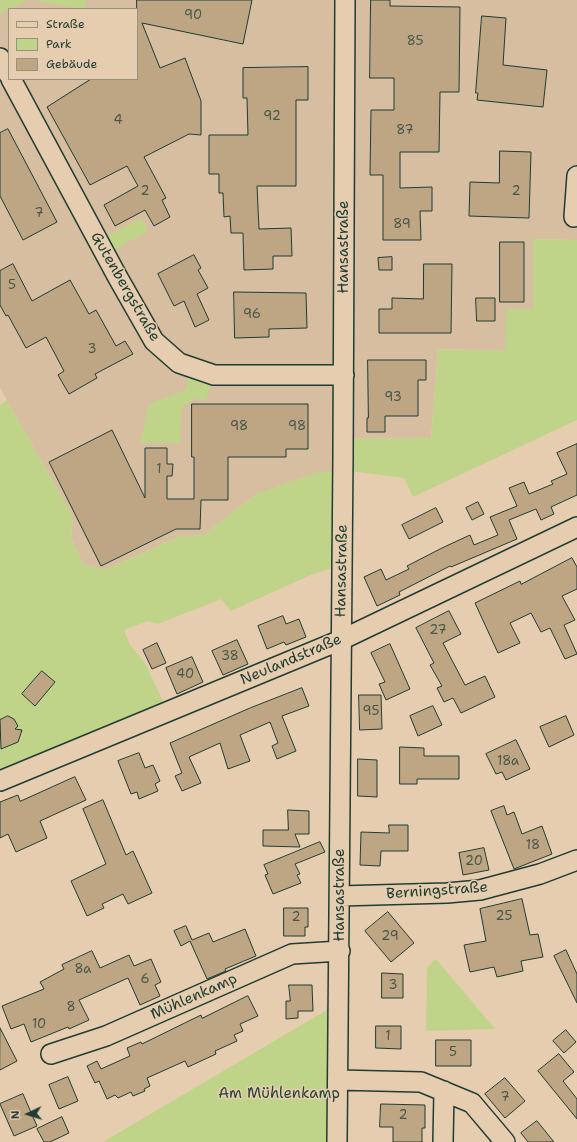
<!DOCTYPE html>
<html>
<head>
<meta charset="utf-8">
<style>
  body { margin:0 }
  #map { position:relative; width:577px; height:1142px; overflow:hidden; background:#e7cdaf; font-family:"Shantell Sans",sans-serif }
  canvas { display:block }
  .legend { position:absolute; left:8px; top:8px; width:130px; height:72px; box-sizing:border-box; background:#e7cdaf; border:1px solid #97937e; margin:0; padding:5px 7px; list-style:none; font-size:12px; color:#1f3d34 }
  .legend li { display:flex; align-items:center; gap:8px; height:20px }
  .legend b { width:20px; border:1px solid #97937e }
  .north { position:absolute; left:8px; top:1094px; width:40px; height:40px; -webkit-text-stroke:3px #e7cdaf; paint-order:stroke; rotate:266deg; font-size:11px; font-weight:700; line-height:16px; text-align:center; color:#1f3d34 }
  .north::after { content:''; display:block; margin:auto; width:14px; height:18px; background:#1f3d34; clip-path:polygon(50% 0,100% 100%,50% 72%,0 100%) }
</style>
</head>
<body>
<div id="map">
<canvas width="577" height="1142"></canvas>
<ul class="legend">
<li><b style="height:5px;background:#e7cdaf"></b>Straße</li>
<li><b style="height:11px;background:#c0d489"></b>Park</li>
<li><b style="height:11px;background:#bea684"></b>Gebäude</li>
</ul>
<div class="north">N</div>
</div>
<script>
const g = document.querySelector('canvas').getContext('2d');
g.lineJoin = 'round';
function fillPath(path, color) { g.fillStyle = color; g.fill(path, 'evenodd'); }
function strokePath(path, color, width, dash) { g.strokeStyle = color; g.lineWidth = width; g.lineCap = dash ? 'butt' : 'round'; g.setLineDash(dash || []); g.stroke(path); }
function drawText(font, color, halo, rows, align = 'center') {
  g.font = font + ' "Shantell Sans",sans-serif'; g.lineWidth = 3; g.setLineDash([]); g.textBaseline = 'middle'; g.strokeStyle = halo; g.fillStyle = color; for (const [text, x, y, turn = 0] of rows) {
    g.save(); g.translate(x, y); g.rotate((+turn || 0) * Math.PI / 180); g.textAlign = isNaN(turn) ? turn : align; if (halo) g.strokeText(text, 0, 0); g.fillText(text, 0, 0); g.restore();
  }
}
const built = new Path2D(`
  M 0,0 L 577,0 L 577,240 L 533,239 L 533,309 L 505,351 L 438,349 L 431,438 L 344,439 L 343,470 L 256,494 L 204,535 L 178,537 L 105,570 L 83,564 L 71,538 L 73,517 L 0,388 ZM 9,9 L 137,9 L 137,79 L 9,79 Z`);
const green = new Path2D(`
  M 0,0 L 29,0 L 0,13 Z
  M 33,0 L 86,0 L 85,9 L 79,9 Z
  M 141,218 L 148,231 L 114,250 L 108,236 Z
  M 533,239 L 577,240 L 577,420 L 413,497 L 404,478 L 343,470 L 335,567 L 313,574 L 231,611 L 221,599 L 158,624 L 148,621 L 124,630 L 130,645 L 145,663 L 168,712 L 0,779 L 0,405 L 7,400 L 73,517 L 71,538 L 83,564 L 105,570 L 178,537 L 204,535 L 256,494 L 314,473 L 343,470 L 343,439 L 431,438 L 438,349 L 505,351 L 506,309 L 533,309 Z
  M 191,367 L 214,375 L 206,400 L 193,399 L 181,409 L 180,443 L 140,443 L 149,404 L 186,390 Z
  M 436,959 L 495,1029 L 426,1031 L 427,967 Z
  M 330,1008 L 328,1142 L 103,1142 Z`);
const building = new Path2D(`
  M 137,0 L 252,0 L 243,44 L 142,23 L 160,68 L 185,58 L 201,101 L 201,135 L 189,134 L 144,157 L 166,198 L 162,200 L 170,217 L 154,226 L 145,210 L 115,226 L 104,205 L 138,186 L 127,166 L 90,185 L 47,107 L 91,79 L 137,79 Z
  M 371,0 L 390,0 L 390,6 L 460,7 L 459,92 L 440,92 L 439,152 L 400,152 L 400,188 L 432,187 L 432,211 L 420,211 L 421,240 L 383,240 L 383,175 L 370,175 L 371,110 L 394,110 L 394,78 L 370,78 Z
  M 482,16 L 506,18 L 503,65 L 547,70 L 543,107 L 477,100 L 478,93 L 476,93 Z
  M 308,67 L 308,100 L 296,100 L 296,186 L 257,186 L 259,229 L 291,228 L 292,256 L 273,256 L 273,269 L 244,270 L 243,233 L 231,233 L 230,216 L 224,217 L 223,193 L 219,193 L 219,174 L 209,174 L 209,135 L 248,135 L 247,98 L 243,98 L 243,68 Z
  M 8,129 L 57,222 L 23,240 L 0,196 L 0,133 Z
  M 500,151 L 531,152 L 529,218 L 469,216 L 470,182 L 499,183 Z
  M 500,242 L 524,242 L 524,302 L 500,302 Z
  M 194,255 L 201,268 L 198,270 L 208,288 L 197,294 L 209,320 L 195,327 L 184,301 L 174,306 L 158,274 Z
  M 392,257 L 392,270 L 379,270 L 378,258 Z
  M 13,264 L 32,301 L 70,280 L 89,314 L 96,310 L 116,346 L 125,341 L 133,354 L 95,374 L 97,378 L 69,394 L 58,375 L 64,371 L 46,337 L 26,348 L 8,315 L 6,316 L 0,305 L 0,271 Z
  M 424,264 L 452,264 L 451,333 L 379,333 L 379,309 L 392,309 L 392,298 L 423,299 Z
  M 234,292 L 306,293 L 307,328 L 269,329 L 269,337 L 235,338 Z
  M 476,298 L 495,298 L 495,321 L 477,321 Z
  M 368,360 L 426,360 L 426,380 L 418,380 L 418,416 L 385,416 L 385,432 L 367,432 L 367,418 L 368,418 Z
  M 192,404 L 308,404 L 308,449 L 286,449 L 286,457 L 228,457 L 228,500 L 201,500 L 200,529 L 176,529 L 101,566 L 49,462 L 112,430 L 145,498 L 145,448 L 167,448 L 167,464 L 173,464 L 172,476 L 167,476 L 167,499 L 194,499 L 194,457 L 192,457 Z
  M 577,444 L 577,495 L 551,507 L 554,514 L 541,520 L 536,509 L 509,520 L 517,539 L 451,567 L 450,566 L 399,592 L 400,595 L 377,606 L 364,577 L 381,569 L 386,580 L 409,569 L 407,566 L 442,548 L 470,535 L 474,545 L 498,535 L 490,517 L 517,506 L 509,488 L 524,482 L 529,494 L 553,484 L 551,481 L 567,474 L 557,453 Z
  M 478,502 L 484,514 L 472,520 L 466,508 Z
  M 436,508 L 443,522 L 409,539 L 402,525 Z
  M 572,558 L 577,567 L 577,589 L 562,596 L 575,620 L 564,625 L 577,654 L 565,659 L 550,628 L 541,632 L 531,613 L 510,623 L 520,643 L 498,653 L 475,603 L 520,581 L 521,584 Z
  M 449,611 L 461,634 L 443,643 L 465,685 L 485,676 L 495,697 L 461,713 L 453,698 L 444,702 L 437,688 L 442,686 L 430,665 L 434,663 L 416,628 Z
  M 283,616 L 286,624 L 299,619 L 306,637 L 286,645 L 284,642 L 267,649 L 258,626 Z
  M 237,640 L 248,664 L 223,675 L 212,651 Z
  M 157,643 L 166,663 L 152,669 L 143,650 Z
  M 390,644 L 410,689 L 386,700 L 379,684 L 385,682 L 371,653 Z
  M 192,657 L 203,682 L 177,694 L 166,668 Z
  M 42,671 L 55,682 L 35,706 L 22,694 Z
  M 302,688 L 309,706 L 282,716 L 296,751 L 277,759 L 272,746 L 278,743 L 270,722 L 240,735 L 250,761 L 228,769 L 220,743 L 189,757 L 201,783 L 182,791 L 175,776 L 182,773 L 170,743 L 250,708 Z
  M 359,695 L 381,695 L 382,729 L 360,730 Z
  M 433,706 L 442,725 L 418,736 L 410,716 Z
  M 8,716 L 14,719 L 18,726 L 15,729 L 22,730 L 18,742 L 1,749 L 0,720 Z
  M 566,716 L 574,735 L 549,747 L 540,727 Z
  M 516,740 L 530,769 L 506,780 L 502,772 L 496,774 L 486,754 Z
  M 400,747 L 424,748 L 424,756 L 459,756 L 459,779 L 417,779 L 417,784 L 400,784 Z
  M 139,753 L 145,768 L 153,765 L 160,781 L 155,784 L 158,791 L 139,799 L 137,792 L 131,794 L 118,761 Z
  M 358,759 L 377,760 L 377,797 L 358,796 Z
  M 75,777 L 86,800 L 40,821 L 47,838 L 16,852 L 8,834 L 0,838 L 0,802 L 18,795 L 20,801 Z
  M 103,800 L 126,855 L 133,851 L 152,893 L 128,904 L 123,894 L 102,904 L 104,908 L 87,916 L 71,881 L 106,864 L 83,809 Z
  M 504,806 L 507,815 L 514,812 L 522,834 L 542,826 L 552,854 L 514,869 L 491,811 Z
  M 288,810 L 309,811 L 309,834 L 295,834 L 300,847 L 263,846 L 263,830 L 288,830 Z
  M 389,825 L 408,825 L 408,851 L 381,851 L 380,866 L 360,865 L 361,832 L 389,833 Z
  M 320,842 L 325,852 L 295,864 L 300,874 L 297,875 L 301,883 L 273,894 L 265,875 L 268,874 L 264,865 Z
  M 484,848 L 489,870 L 463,875 L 459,853 Z
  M 522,899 L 530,935 L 538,934 L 543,957 L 521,961 L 523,971 L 497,977 L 494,967 L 470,972 L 464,945 L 486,941 L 480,909 Z
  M 284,908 L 308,908 L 308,927 L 305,927 L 305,936 L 284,936 Z
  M 388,912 L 414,943 L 391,962 L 365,931 Z
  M 186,926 L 192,940 L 209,933 L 213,942 L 245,929 L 256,956 L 225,969 L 226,971 L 207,979 L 190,941 L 181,946 L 174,931 Z
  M 566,950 L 577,974 L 577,1003 L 554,956 Z
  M 92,951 L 100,968 L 129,955 L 134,966 L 151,959 L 161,982 L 155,985 L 160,996 L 140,1005 L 128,978 L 79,1000 L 89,1020 L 69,1029 L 68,1027 L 31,1042 L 24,1024 L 11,1029 L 2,1006 L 44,989 L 40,982 L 64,969 L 62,965 Z
  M 382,973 L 403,974 L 403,998 L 382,998 Z
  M 289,985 L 312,985 L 313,1011 L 298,1011 L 298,1018 L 286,1019 L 286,1001 L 290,1001 Z
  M 248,996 L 258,1016 L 240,1024 L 243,1031 L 234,1035 L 237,1041 L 215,1051 L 216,1054 L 188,1067 L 185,1061 L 147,1078 L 150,1086 L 144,1089 L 145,1091 L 133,1096 L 131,1092 L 118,1098 L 115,1095 L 107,1099 L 99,1081 L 95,1083 L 87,1066 L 97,1061 L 101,1069 L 130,1056 L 127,1048 L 141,1042 L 142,1044 L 201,1015 L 202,1018 Z
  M 376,1026 L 401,1026 L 401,1049 L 376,1048 Z
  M 0,1028 L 17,1061 L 0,1070 Z
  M 566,1030 L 576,1042 L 564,1053 L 553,1041 Z
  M 436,1040 L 471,1040 L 471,1066 L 436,1066 Z
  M 559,1054 L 574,1072 L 563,1081 L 577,1099 L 577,1119 L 538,1071 Z
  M 68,1077 L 78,1101 L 59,1109 L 49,1085 Z
  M 505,1078 L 525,1101 L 505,1118 L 485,1094 Z
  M 23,1094 L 37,1126 L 14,1136 L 0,1104 Z
  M 381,1104 L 425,1105 L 425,1128 L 422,1128 L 422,1142 L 393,1142 L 393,1127 L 380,1127 Z
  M 62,1117 L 69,1133 L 50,1142 L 44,1142 L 37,1129 Z
  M 537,1121 L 554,1142 L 528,1142 L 521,1133 Z`);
const minor = new Path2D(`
  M 0,58 L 9,75
  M 11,79 L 117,276 L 154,341 L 179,363 L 214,375 L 344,375
  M 574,217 L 577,176
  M 0,781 L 341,640 L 577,527
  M 340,896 L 447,893 L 480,890 L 540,874 L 577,860
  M 51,1054 L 106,1036 L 292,954 L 340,951
  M 338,1080 L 421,1082 L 472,1103 L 505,1142
  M 337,1142 L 343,457 L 345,0
  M 443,1142 L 444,1091`);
const numberNames = [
  ["90",193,16],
  ["85",415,42],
  ["92",272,117],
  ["4",118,121],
  ["87",405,131],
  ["2",145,192],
  ["2",516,192],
  ["7",39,214],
  ["89",402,225],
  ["5",12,286],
  ["96",252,315],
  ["3",92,350],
  ["93",393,398],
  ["98",239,427],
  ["98",297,427],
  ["1",159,470],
  ["27",438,631],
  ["38",230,657],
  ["40",185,675],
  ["95",371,712],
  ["18a",508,762],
  ["18",533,846],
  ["20",474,862],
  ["25",504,917],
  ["2",296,918],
  ["29",390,937],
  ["8a",83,970],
  ["6",145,980],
  ["3",393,986],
  ["8",71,1008],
  ["10",39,1025],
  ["1",388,1037],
  ["5",453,1053],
  ["7",505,1098],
  ["2",403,1116]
];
const streetNames = [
  ["Hansastraße",344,247,-90],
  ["Gutenbergstraße",125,287,60],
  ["Hansastraße",342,571,-89],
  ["Neulandstraße",291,660,-23],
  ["Berningstraße",437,891,-4],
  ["Hansastraße",340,895,-90],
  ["Mühlenkamp",194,997,-24]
];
const parkNames = [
  ["Am Mühlenkamp",279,1094]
];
fillPath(built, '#d7bea0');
fillPath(green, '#c0d489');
fillPath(building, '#bea684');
strokePath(building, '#1f3d34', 1);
strokePath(minor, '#1f3d34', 22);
strokePath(minor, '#e7cdaf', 19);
drawText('13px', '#475748', null, numberNames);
drawText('15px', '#1f3d34', '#e7cdaf', streetNames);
drawText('15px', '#274538', '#e7cdaf', parkNames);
</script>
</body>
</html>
